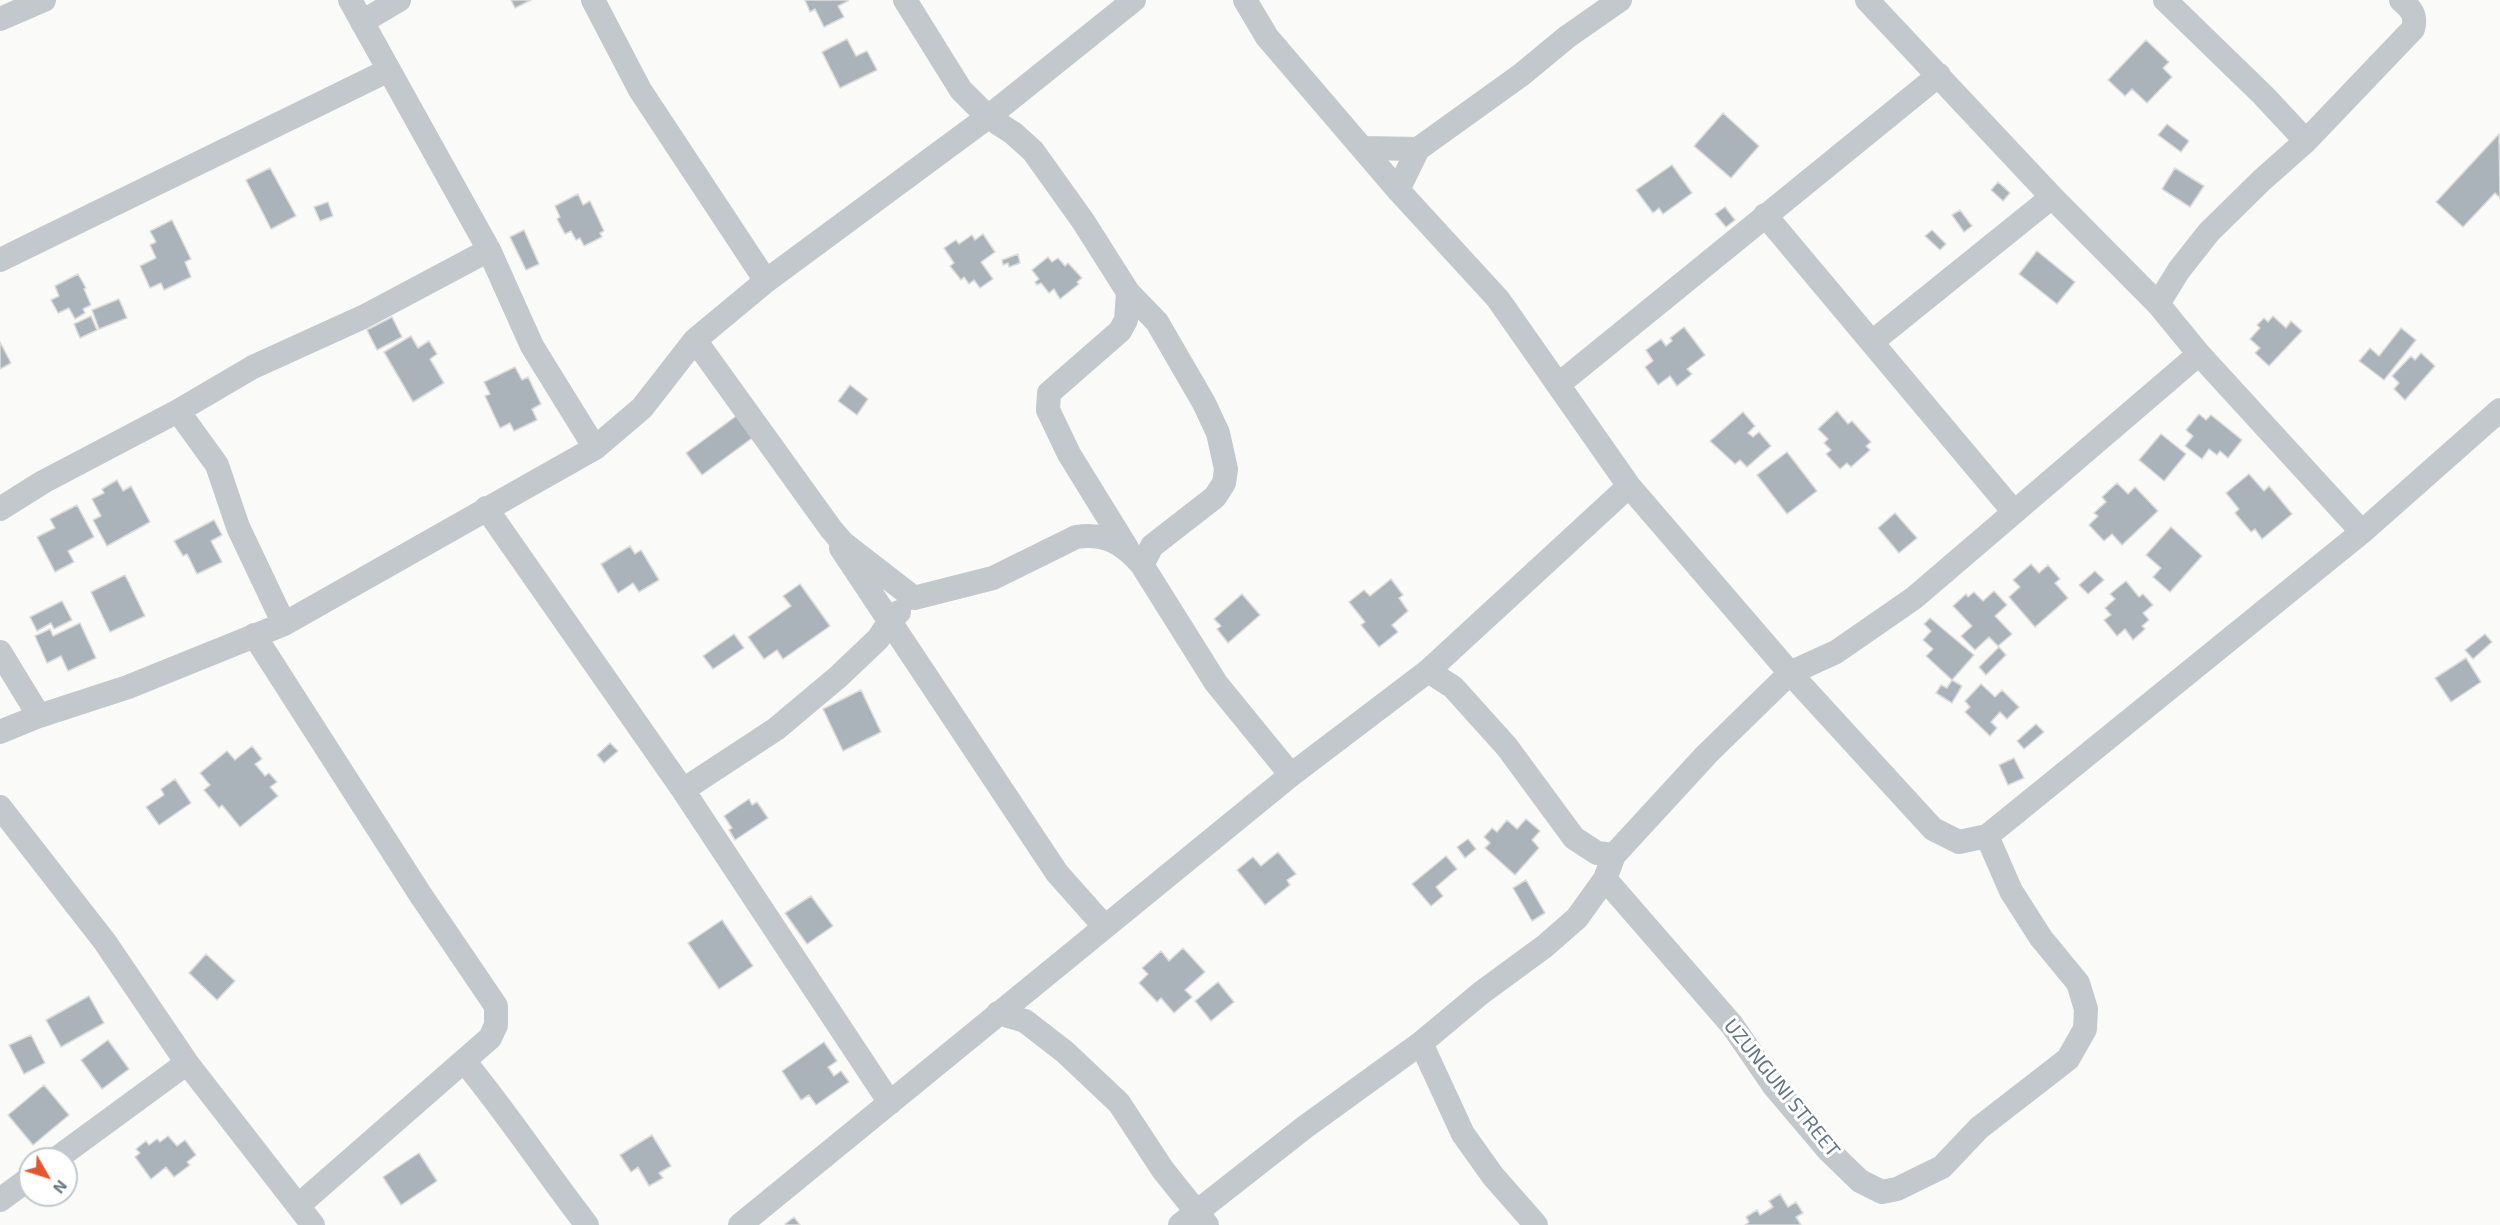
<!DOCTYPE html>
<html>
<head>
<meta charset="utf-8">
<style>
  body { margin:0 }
  #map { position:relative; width:2500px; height:1225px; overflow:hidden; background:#fafaf8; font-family:"Exo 2",sans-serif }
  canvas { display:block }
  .north { position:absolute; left:18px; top:1147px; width:60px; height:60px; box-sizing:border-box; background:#fff; border:2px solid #c1c8cd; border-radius:50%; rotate:129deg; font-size:16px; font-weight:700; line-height:24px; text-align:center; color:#657683 }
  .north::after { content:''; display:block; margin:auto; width:21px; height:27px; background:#e4572e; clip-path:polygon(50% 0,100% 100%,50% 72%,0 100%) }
</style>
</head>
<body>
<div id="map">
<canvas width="2500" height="1225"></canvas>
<div class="north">N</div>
</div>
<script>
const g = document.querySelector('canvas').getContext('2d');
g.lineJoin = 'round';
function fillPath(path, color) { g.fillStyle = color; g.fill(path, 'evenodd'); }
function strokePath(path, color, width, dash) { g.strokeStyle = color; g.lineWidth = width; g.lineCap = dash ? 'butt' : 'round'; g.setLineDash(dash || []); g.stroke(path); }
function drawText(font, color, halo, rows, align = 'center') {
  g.font = font + ' "Exo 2",sans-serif'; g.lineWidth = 6; g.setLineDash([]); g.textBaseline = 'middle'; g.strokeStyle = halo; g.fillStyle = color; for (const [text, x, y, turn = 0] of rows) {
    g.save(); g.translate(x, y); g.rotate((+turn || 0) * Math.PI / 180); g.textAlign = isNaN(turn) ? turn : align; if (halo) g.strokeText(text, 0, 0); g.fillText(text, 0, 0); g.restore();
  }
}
const building = new Path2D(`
  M 511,0 L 531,0 L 515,8 Z
  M 805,0 L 848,0 L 848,1 L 838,6 L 844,17 L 824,27 L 815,9 L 810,12 Z
  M 847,39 L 856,56 L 867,51 L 877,70 L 840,88 L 822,52 Z
  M 2146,40 L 2169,62 L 2163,68 L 2172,77 L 2147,103 L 2132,89 L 2125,96 L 2108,80 Z
  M 1723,113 L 1759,146 L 1731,178 L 1694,146 Z
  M 2167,124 L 2189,141 L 2181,152 L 2158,135 Z
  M 2499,134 L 2500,198 L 2495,193 L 2463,227 L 2436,202 Z
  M 1672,165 L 1692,193 L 1663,214 L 1659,208 L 1653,213 L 1636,190 Z
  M 270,168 L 296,216 L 271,229 L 246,180 Z
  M 2175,168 L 2204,186 L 2190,207 L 2162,189 Z
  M 1998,182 L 2010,193 L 2003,201 L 1991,190 Z
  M 578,194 L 583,205 L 590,201 L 604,231 L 600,233 L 602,237 L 584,246 L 580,238 L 576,240 L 571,231 L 565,234 L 557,219 L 560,217 L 555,206 Z
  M 328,202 L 333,216 L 320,221 L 314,207 Z
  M 1725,207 L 1735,220 L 1726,227 L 1715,214 Z
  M 1960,210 L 1972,226 L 1964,232 L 1952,215 Z
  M 172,220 L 191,259 L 185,262 L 191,277 L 164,290 L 161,283 L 150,288 L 140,266 L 156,258 L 150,245 L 156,242 L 150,231 Z
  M 524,230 L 539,264 L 526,270 L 510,237 Z
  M 1932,230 L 1946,244 L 1940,250 L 1925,236 Z
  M 983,234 L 995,252 L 981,262 L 993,279 L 980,288 L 974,280 L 969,284 L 964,277 L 961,280 L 950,266 L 954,263 L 944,248 L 956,240 L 959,244 L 972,235 L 975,240 Z
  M 2037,251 L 2075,282 L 2057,304 L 2019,274 Z
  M 1018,254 L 1020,263 L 1009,267 L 1008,263 L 1003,265 L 1002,260 Z
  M 1048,257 L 1052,262 L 1058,258 L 1065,266 L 1068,263 L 1082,278 L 1077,282 L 1079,284 L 1060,299 L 1054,289 L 1049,293 L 1041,283 L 1037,285 L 1035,282 L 1039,279 L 1032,270 Z
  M 78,274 L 86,288 L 84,289 L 91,305 L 83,309 L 85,313 L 75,319 L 69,308 L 58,313 L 51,300 L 59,296 L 55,286 Z
  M 119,299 L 127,318 L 99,329 L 92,310 Z
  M 91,316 L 97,330 L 80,338 L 74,324 Z
  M 2273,316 L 2286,328 L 2291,321 L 2302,331 L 2269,366 L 2255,353 L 2260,348 L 2250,339 L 2260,328 L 2257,325 L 2264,318 L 2268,322 Z
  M 392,317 L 402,337 L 377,350 L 367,330 Z
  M 1684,327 L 1705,355 L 1687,369 L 1692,374 L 1677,386 L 1670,376 L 1658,385 L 1645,367 L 1653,361 L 1646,350 L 1661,339 L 1666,346 L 1672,341 L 1670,338 Z
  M 2401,328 L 2416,340 L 2384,380 L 2359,361 L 2370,348 L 2379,356 Z
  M 411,336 L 418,348 L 429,341 L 437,354 L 430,359 L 444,383 L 413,402 L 384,352 Z
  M 0,342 L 11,363 L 0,369 Z
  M 2421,353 L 2435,366 L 2405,400 L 2394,389 L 2399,383 L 2392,376 L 2411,356 L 2415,360 Z
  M 515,367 L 522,380 L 528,377 L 541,404 L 532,409 L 537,420 L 514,431 L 510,423 L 500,428 L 485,396 L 490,394 L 484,382 Z
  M 850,385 L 868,399 L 857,415 L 838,401 Z
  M 1837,411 L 1848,424 L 1852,421 L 1871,442 L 1866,446 L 1870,450 L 1851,467 L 1847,463 L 1840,469 L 1826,454 L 1831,450 L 1824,443 L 1828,439 L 1818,429 Z
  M 1743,412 L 1755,426 L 1748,433 L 1753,437 L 1759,432 L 1771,446 L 1747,467 L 1740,460 L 1735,464 L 1710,441 Z
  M 739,414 L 755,436 L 702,475 L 686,453 Z
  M 2199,414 L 2206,420 L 2211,415 L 2242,440 L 2228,458 L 2220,451 L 2217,455 L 2209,449 L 2202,459 L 2185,446 L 2193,436 L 2186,430 Z
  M 2161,434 L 2186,454 L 2164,481 L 2139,460 Z
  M 1787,452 L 1817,491 L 1787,514 L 1757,475 Z
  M 2249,474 L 2264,491 L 2269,486 L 2292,514 L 2262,539 L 2255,529 L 2251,532 L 2235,513 L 2239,509 L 2226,493 Z
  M 117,480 L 123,491 L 131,486 L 150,522 L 107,546 L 93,520 L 101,516 L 92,499 L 104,493 L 102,489 Z
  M 2117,483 L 2128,494 L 2135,487 L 2158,511 L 2122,545 L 2112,534 L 2104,541 L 2089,525 L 2098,516 L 2094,513 L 2106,502 L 2102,497 Z
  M 77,505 L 94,537 L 68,551 L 74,562 L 55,572 L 37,537 L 55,528 L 50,519 Z
  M 1895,513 L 1917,538 L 1899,553 L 1878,528 Z
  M 214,520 L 222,535 L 211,541 L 222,562 L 197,574 L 187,554 L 183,556 L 174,541 Z
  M 2171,527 L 2202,556 L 2170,592 L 2153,577 L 2161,568 L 2146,555 Z
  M 630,546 L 635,554 L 641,550 L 659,580 L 639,592 L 633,583 L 618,593 L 601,564 Z
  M 2031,564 L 2039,573 L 2048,565 L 2060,579 L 2055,583 L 2068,598 L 2035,627 L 2009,597 L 2020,587 L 2013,580 Z
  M 2095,571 L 2104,580 L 2088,594 L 2079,585 Z
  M 125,575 L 145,616 L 110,632 L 91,592 Z
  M 1391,579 L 1403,595 L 1399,598 L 1408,611 L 1392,625 L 1398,632 L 1379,647 L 1361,625 L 1365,622 L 1349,602 L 1364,590 L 1370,596 Z
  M 2126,581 L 2139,597 L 2143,594 L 2153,605 L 2143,613 L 2149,620 L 2142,626 L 2145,629 L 2133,640 L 2125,629 L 2117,636 L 2104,620 L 2111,615 L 2105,608 L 2115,599 L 2110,594 Z
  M 800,584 L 830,626 L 783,659 L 777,650 L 764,659 L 748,637 L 791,606 L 783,596 Z
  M 1994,591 L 2007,605 L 1995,616 L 2012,634 L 1998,646 L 1989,637 L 1975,650 L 1961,636 L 1972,626 L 1953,606 L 1966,594 L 1968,597 L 1974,592 L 1983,601 Z
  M 1242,594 L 1260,615 L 1228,643 L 1217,629 L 1221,626 L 1214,619 Z
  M 62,601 L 72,620 L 54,629 L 51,623 L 37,631 L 30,617 Z
  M 1930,618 L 1974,655 L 1952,680 L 1926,656 L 1933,649 L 1923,640 L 1931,631 L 1924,624 Z
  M 80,623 L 96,658 L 68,671 L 61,656 L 47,663 L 35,636 L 50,629 L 53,636 Z
  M 734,634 L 744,648 L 713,669 L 703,656 Z
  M 2485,634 L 2492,642 L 2473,659 L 2465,650 Z
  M 1999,647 L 2006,655 L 1986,675 L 1979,667 Z
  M 2466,658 L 2481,682 L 2451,702 L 2435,678 Z
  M 1952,680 L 1962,686 L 1952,703 L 1936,693 L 1941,685 L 1947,688 Z
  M 1981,684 L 1995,697 L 2002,690 L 2019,707 L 2007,719 L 2000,712 L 1991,722 L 1997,728 L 1990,736 L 1965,712 L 1970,707 L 1965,701 Z
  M 861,690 L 881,732 L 843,751 L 823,709 Z
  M 2036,724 L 2044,732 L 2024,749 L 2017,741 Z
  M 610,743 L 618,751 L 604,763 L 597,755 Z
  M 252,746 L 262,759 L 255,764 L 265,776 L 269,773 L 277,782 L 270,787 L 278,796 L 240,827 L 222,805 L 219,808 L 204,790 L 210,785 L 200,773 L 227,751 L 235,760 Z
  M 2014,758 L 2024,778 L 2008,785 L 1999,765 Z
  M 175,779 L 191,803 L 159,825 L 146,807 L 164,795 L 161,789 Z
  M 749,799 L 752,805 L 757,802 L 768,818 L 735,840 L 729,830 L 732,828 L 724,816 Z
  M 1526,819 L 1540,831 L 1532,840 L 1539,848 L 1515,875 L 1485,848 L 1490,843 L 1484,837 L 1492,828 L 1497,832 L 1507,820 L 1517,829 Z
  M 1468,839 L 1476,849 L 1465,858 L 1457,847 Z
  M 1278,852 L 1296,874 L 1287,880 L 1290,885 L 1265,905 L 1237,870 L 1253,857 L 1261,866 Z
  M 1446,856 L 1457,869 L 1436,887 L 1443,896 L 1431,906 L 1412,884 Z
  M 1526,880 L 1545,913 L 1532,921 L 1513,888 Z
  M 811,896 L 833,926 L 807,944 L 785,913 Z
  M 722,920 L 753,966 L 719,989 L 688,943 Z
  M 1183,948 L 1205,972 L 1185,990 L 1192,997 L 1174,1013 L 1161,998 L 1157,1002 L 1139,983 L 1148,974 L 1142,968 L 1161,951 L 1169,961 Z
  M 206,954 L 235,981 L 217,1000 L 189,973 Z
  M 1218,982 L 1234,1002 L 1211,1021 L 1195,1001 Z
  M 89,996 L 104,1023 L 61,1047 L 46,1020 Z
  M 31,1035 L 45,1063 L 24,1074 L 9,1045 Z
  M 108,1040 L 129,1069 L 102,1089 L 81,1060 Z
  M 824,1042 L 837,1061 L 828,1067 L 834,1076 L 841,1071 L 849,1082 L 816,1105 L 809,1095 L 801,1100 L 782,1071 Z
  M 44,1085 L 69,1115 L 33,1145 L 8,1115 Z
  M 652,1135 L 671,1166 L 659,1173 L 663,1178 L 649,1186 L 638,1167 L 631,1172 L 620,1155 Z
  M 168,1136 L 177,1146 L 185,1140 L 196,1155 L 187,1162 L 190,1165 L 174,1177 L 166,1167 L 151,1179 L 135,1157 L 140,1153 L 136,1149 L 146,1141 L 149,1145 L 157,1139 L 160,1142 Z
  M 419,1153 L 437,1181 L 401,1205 L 383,1177 Z
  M 1780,1194 L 1788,1207 L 1796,1202 L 1803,1213 L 1796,1217 L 1801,1225 L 1745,1225 L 1749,1222 L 1746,1217 L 1757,1210 L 1760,1215 L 1773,1207 L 1769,1201 Z
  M 794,1217 L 800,1225 L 786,1225 L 785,1224 Z`);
const minor = new Path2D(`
  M 350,0 L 489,250 L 532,346 L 595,448
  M 593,0 L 640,90 L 766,281
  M 905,0 L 961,90 L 988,117 L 1013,133 L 1033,151 L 1083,221 L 1128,292 L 1157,322 L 1204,403 L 1218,433 L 1226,469 L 1224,483 L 1215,497 L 1152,546 L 1142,565
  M 1245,0 L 1267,37 L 1398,190 L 1498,299 L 1629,486 L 1790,673 L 1933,829 L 1959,842 L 1987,836 L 2362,532 L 2500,410
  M 1867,0 L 2052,197 L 2158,304 L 2199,354 L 2362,532
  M 2165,0 L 2263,95 L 2306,141
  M 0,19 L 44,0
  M 362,22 L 399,0
  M 1362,148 L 1418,149
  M 1398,190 L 1418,149 L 1521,75 L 1567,37 L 1620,0
  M 1765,215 L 2014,512
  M 0,260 L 389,70
  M 2158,304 L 2179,270 L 2209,232 L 2262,180 L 2306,141 L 2413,29 C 2417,15 2411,9 2401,0
  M 695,340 L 831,529 L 843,543 L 914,598 L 993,578 L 1076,537 C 1105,532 1124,544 1142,565 L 1216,683 L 1291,775
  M 1872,342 L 2052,197
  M 1559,384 L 1939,75
  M 178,411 L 217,465 L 238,527 L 284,624
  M 486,508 L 683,790 L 890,1103
  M 0,509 L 43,482 L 178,411 L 253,367 L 363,317 L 489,250
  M 841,548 L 1057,873 L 1105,927
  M 1127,548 L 1069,454 L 1048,410 L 1049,393 L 1120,331 L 1126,320 L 1128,292
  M 254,635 L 420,894 L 496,1006 L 496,1025 L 490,1038 L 299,1205
  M 0,652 L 39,716
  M 1428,671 L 1453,687 L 1507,747 L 1574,838 L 1597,853 L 1614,855
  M 0,732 L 39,716 L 128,687 L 284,624 L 595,448 L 642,408 L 695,340 L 766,281 L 988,117 L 1134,0
  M 683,790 L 776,729 L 838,677 L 878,639 L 890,621 L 899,612
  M 0,807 L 105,942 L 187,1063 L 313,1225
  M 1605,879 L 1732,1025 L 1774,1086 L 1829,1151 L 1860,1181 L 1882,1192 L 1897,1189 L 1942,1167 L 1979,1128 L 2068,1059 L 2085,1029 L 2086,1009 L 2078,983 L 2041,938 L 2011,891 L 1987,836
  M 998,1013 L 1025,1021 L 1065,1052 L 1119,1103 L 1163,1170 L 1207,1225
  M 1421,1043 L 1463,1134 L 1493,1176 L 1536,1225
  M 464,1061 C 508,1114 545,1171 587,1225
  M 56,1159 L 187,1063
  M 0,1200 L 30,1178
  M 740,1225 L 1291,775 L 1428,671 L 1629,486
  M 1180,1225 L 1305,1127 L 1421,1043 L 1481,993 L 1545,946 L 1577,918 L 1605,879 L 1614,855 L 1707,754 L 1790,673 L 1836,652 L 1914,598 L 2199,354`);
const streetNames = [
  ["UZUNGUNI STREET",1782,1088,51]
];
fillPath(building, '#aab3b9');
strokePath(building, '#dcdcda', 1.5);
strokePath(minor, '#c3c8cc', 24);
drawText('20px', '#657683', '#fff', streetNames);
</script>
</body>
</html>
